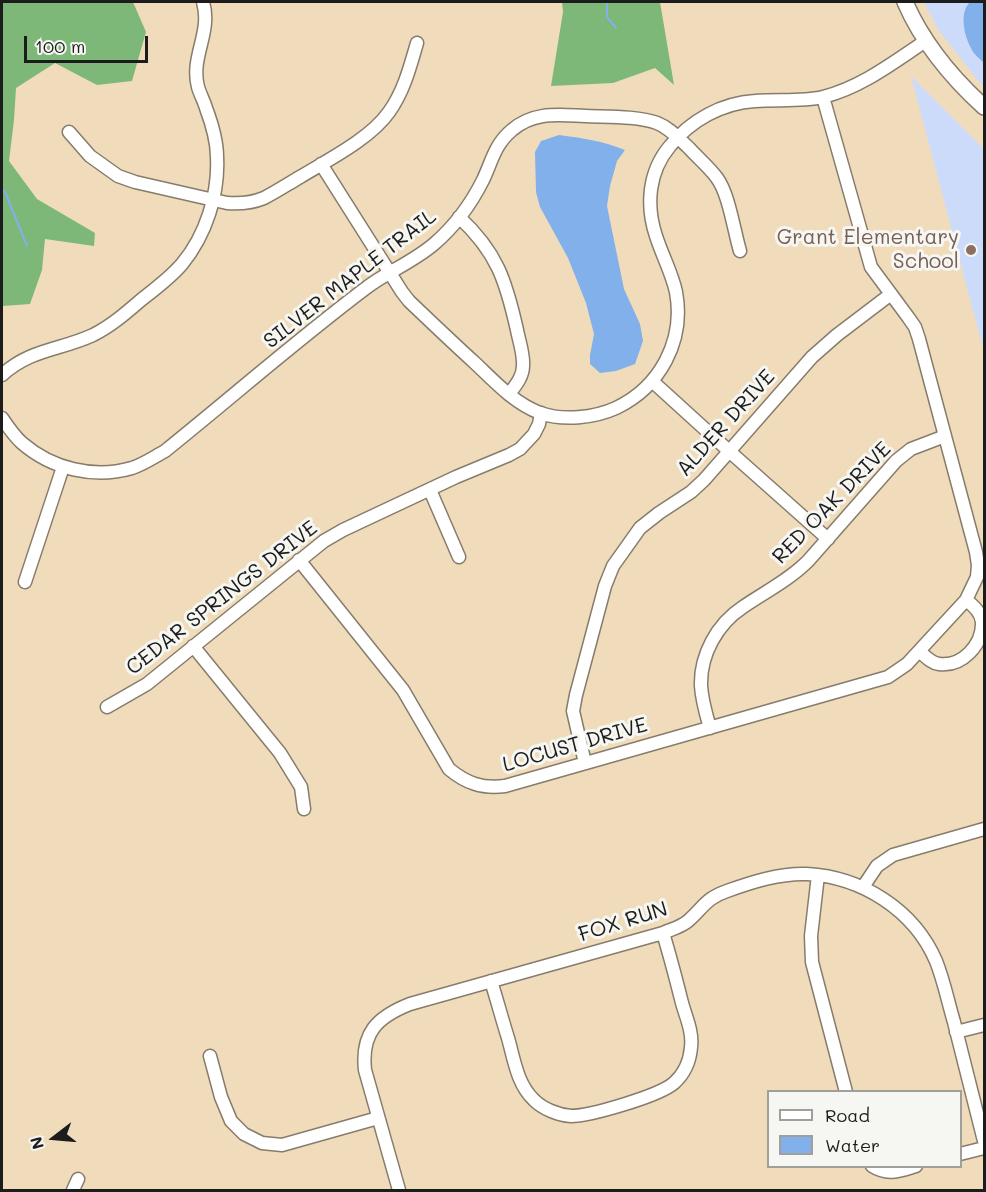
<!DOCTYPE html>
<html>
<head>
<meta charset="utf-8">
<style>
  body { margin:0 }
  #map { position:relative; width:986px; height:1192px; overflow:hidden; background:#f0dcbb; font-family:Mali,sans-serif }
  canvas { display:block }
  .frame { position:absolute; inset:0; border:3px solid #1c1c1c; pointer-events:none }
  .legend { position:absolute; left:767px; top:1090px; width:195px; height:78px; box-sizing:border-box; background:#f6f6f2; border:2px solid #9f9f9c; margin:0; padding:8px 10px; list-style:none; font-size:18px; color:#1c1c1c }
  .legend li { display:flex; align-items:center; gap:12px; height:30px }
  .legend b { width:30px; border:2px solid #9f9f9c }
  .north { position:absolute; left:24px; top:1108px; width:60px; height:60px; -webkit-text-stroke:4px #f6f6f2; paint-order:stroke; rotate:254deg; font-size:16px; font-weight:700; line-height:24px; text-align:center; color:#1c1c1c }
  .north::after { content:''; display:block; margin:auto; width:21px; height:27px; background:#1c1c1c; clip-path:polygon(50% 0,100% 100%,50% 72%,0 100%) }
  .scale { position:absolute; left:24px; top:36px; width:124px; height:27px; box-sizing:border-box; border:3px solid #1c1c1c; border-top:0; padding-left:8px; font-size:18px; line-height:21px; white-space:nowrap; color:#1c1c1c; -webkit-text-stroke:4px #f6f6f2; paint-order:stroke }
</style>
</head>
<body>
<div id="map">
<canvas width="986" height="1192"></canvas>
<div class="frame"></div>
<ul class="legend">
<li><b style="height:8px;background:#fff"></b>Road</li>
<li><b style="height:16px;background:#81b0eb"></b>Water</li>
</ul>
<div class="north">N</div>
<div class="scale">100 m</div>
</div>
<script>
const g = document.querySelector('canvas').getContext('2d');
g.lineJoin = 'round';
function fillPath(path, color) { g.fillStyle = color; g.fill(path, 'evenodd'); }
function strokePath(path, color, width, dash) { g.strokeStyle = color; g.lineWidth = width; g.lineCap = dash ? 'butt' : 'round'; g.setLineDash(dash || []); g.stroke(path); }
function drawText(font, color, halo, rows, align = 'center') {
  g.font = font + ' Mali,sans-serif'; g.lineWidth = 6; g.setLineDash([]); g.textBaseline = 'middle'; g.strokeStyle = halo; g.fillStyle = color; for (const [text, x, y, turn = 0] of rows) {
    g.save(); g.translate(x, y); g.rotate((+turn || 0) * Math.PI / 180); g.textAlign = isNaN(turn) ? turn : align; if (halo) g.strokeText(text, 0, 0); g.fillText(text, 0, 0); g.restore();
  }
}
const built = new Path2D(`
  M 924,2 L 984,2 L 984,88 L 939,31 Z
  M 911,76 L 984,149 L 984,352 Z`);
const forest = new Path2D(`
  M 2,2 L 133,2 L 146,32 L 132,81 L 97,85 L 55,63 L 16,88 L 14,120 L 9,161 L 37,199 L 95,233 L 94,246 L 45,239 L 42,270 L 30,304 L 3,306 L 2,305 Z
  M 562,2 L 660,2 L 674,85 L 655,68 L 613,83 L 551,86 L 563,12 Z`);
const water = new Path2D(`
  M 970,2 L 984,2 L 984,63 C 980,59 973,54 971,48 C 964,35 959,13 970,2 Z
  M 559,135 C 582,138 603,141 625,150 L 617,161 L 610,186 L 607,206 L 624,289 L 640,324 L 643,341 L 635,364 L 616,371 L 600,373 L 590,364 L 590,355 L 594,334 L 586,303 L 568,258 L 540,207 L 536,192 L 535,152 L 541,141 Z`);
const stream = new Path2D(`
  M 607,2 L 607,17 L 616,28
  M 2,189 L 5,192 L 27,246`);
const minor = new Path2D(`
  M 69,132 L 90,156 L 118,176 L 135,182 L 227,203 C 240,204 252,203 264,198 C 276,192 288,184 300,177 C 328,160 370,139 389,112 C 404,91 410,67 417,43
  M 321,164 L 402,292 L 409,301 C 431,322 453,343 475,363 C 495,382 514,403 540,413 C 563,421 594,418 616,408 C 660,387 685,341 676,292 C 672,273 662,255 656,236 C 646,206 648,172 670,146 C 691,120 722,103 755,101 C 778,99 801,102 823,97 C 862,87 894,62 927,40
  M 459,217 C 497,252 506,281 517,330 C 519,341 524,354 523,366 C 523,377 515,386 509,394
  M 2,375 C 30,349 61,350 93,335 C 111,326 126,313 141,300 C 155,289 170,278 182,264 C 206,235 219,194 217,157 C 217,140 212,124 206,108 C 204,101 200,94 198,87 C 190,57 212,33 203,2
  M 652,381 L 729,451 L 828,539
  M 2,418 C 8,427 14,436 22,443 C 52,469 94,479 132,468 C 144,464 154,457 165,451 C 232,397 297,340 366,288 C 387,272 413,262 434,244 C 455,226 471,204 483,180 C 492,161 495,144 512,130 C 534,111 559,115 585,116 C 606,117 638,116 657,123 C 670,128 679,139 689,148 C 698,158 709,167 717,178 C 729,194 734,231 740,251
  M 430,490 L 459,557
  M 299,560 L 403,690 L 449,769 C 466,783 482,789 505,786 L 888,677 L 907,664 L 966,600 L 977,577 L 978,565 L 976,552 L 919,339 L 915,327 L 908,317 L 871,267 L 823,97
  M 25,582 L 63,467
  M 193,646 L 280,753 L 301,787 L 304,809
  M 919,651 C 925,656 931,663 939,664 C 962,667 983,645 982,622 C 981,612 973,605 966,600
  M 107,707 L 147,684 L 324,541 L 343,530 L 456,477 L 509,455 L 520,449 L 534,434 L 539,424 L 541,413
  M 710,728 C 706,714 702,701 701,686 C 700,655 717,624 743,607 C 765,592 789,580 808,561 L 896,461 L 911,449 L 945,436
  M 585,763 L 573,711 L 576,695 L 605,586 L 613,566 L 640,528 L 659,513 L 691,492 L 704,480 L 812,357 L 837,335 L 891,294
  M 818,875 L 811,936 L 812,962 L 846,1092
  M 863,887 L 877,866 L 893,855 L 984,829
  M 491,981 C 497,1000 502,1019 508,1038 C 514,1059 517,1084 534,1100 C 543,1109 558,1115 571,1116 C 590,1116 659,1096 674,1083 C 684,1074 690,1061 691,1047 C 693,1032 686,1017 682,1003 C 676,979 670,956 663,933
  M 956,1032 L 984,1025
  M 210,1056 L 221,1097 L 231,1121 L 244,1134 L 262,1143 L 282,1145 L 378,1118
  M 960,1154 L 984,1148
  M 872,1166 C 888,1176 899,1171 916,1166
  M 73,1190 L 78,1179
  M 399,1190 L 365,1070 C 361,1033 377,1017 410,1004 L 663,933 C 672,929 681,927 688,921 C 703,908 706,898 727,891 C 752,882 780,873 807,874 C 862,877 914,910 936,961 C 944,981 948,1002 954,1022 C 964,1062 974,1102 984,1141`);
const major = new Path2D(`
  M 905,2 C 922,41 952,78 984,107`);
const markers = [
  [971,250,6,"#8d6e63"]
];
const educationNames = [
  ["Grant Elementary",959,238],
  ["School",959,262]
];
const streetNames = [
  ["SILVER MAPLE TRAIL",350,279,-38],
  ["ALDER DRIVE",726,423,-48],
  ["RED OAK DRIVE",832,503,-46],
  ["CEDAR SPRINGS DRIVE",222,598,-38],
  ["LOCUST DRIVE",575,745,-16],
  ["FOX RUN",623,922,-17]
];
fillPath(built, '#cddbfa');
fillPath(forest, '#7db878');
fillPath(water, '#81b0eb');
strokePath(stream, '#81b0eb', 2);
strokePath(minor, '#867c6c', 15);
strokePath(major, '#867c6c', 18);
strokePath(minor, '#fff', 12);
strokePath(major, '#fff', 15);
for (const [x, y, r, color] of markers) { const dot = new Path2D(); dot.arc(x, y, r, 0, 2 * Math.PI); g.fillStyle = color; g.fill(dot); strokePath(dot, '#f6f6f2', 2); }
drawText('21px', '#785e54', '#f6f6f2', educationNames, 'right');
drawText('21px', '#1c1c1c', '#f6f6f2', streetNames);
</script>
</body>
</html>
